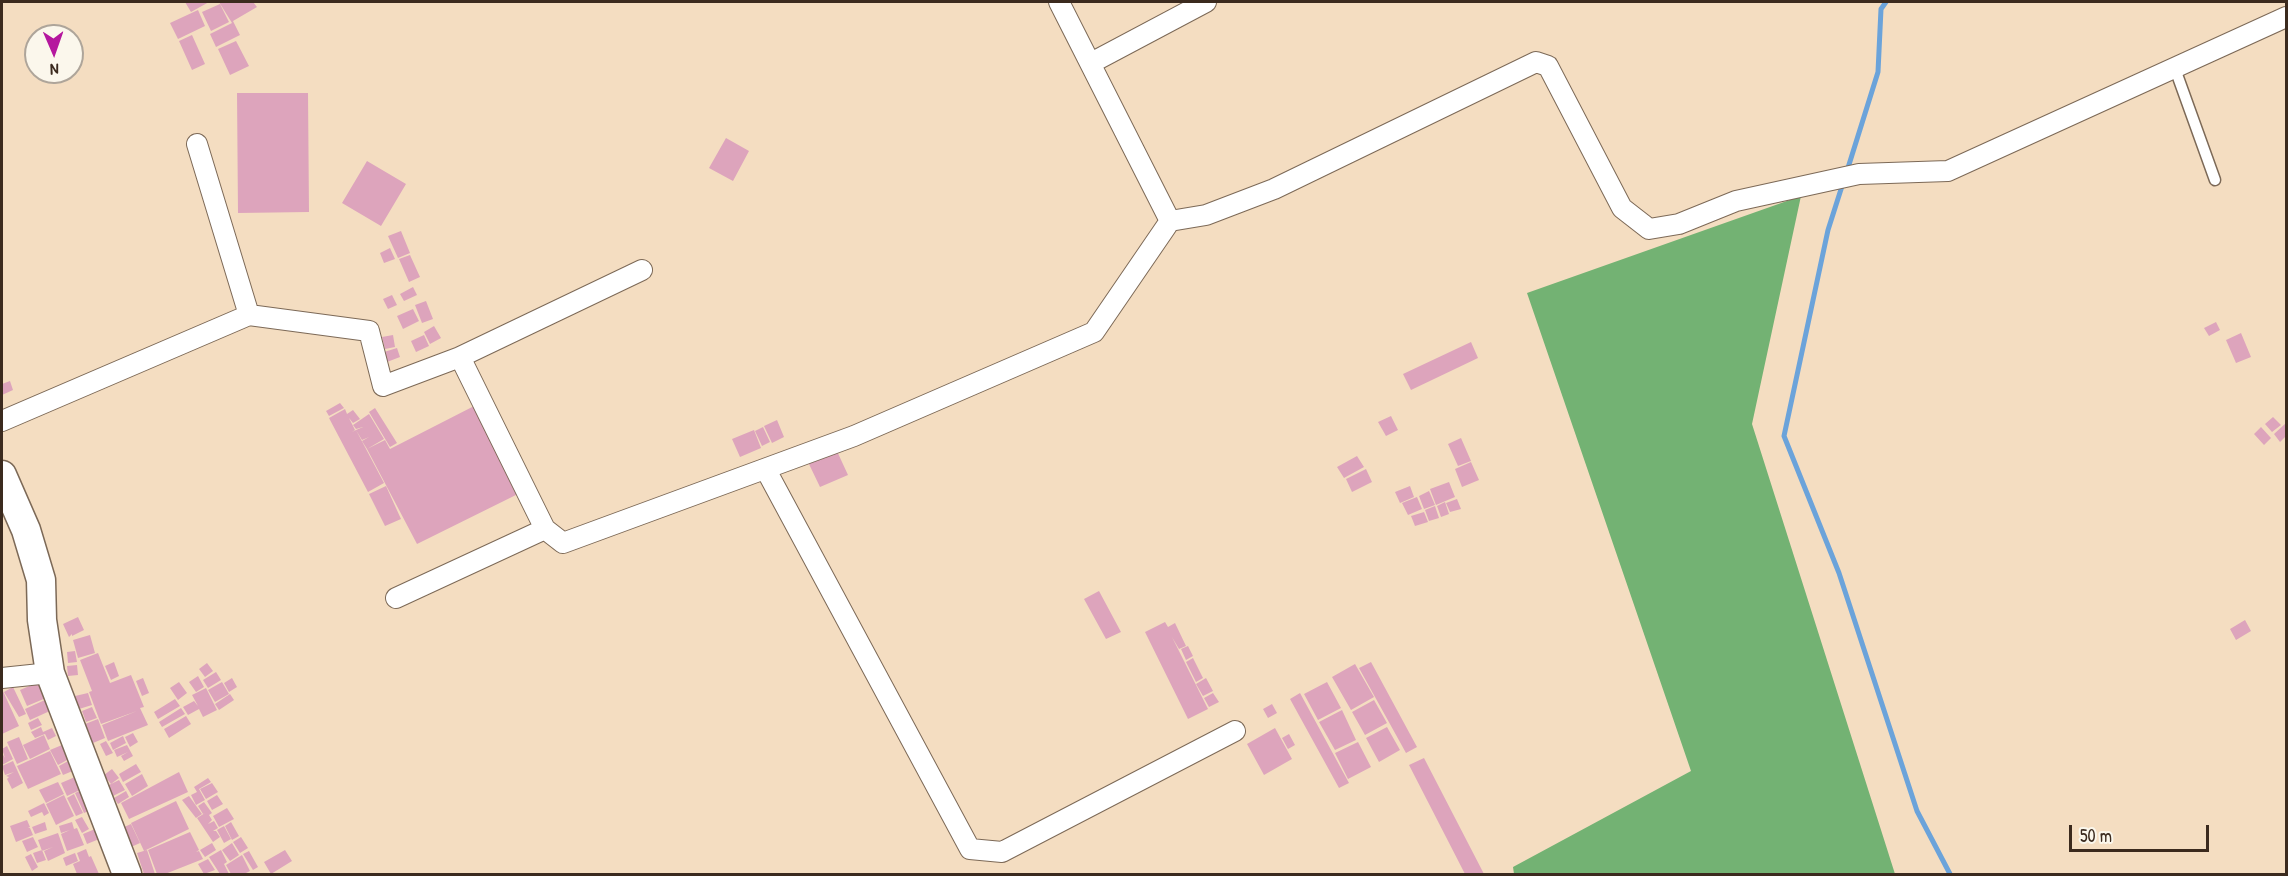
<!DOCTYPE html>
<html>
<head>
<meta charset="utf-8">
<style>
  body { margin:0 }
  #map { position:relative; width:2288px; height:876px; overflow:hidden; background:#f4ddc1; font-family:"Patrick Hand",sans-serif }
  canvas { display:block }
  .frame { position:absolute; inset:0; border:3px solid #3b2a1e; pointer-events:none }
  .north { position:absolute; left:24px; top:24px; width:60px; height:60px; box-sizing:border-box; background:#fbf7ec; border:2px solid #aea59a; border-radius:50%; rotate:178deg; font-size:16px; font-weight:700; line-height:24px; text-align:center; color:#3b2a1e }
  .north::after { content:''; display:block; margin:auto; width:21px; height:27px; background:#b5179e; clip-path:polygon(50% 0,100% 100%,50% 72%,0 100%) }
  .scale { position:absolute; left:2069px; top:825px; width:140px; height:27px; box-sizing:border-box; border:3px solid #3b2a1e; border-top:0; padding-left:8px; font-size:18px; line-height:21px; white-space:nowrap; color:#3b2a1e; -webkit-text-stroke:4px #fbf7ec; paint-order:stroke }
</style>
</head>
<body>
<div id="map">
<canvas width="2288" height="876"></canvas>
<div class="frame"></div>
<div class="north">N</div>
<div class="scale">50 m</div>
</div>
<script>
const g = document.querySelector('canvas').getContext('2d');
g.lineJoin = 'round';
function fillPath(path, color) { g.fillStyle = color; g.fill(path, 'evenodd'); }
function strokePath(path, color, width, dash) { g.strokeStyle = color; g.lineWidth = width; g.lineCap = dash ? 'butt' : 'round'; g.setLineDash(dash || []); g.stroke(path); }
const forest = new Path2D(`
  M 1801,196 L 1752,424 L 1895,874 L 1514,874 L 1513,867 L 1691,771 L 1527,293 Z`);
const stream = new Path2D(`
  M 1847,171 L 1878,72 L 1881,9 L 1886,2
  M 1843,183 L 1828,230 L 1784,436 L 1839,573 L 1917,811 L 1950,874`);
const building = new Path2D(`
  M 185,2 L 209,2 L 191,12 Z
  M 219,2 L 253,2 L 257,7 L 233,21 L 240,35 L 216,47 L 210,34 L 232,23 Z
  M 220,4 L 229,22 L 211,31 L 202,12 Z
  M 198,10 L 205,26 L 178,39 L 170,23 Z
  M 192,35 L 205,64 L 192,70 L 179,41 Z
  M 236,41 L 249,66 L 230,75 L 218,49 Z
  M 237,93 L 308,93 L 309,212 L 238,213 Z
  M 726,138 L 749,151 L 733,181 L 709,168 Z
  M 367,161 L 406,184 L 381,226 L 342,203 Z
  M 401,231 L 410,253 L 398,258 L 388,236 Z
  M 390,248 L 395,259 L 384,263 L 380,253 Z
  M 410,255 L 420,277 L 409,282 L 399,259 Z
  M 413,287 L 417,295 L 404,301 L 400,294 Z
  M 392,295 L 397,305 L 388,309 L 383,299 Z
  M 426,301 L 433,319 L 422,323 L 415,305 Z
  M 413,309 L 419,321 L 403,329 L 397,316 Z
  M 2216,322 L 2220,330 L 2209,336 L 2204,328 Z
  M 434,326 L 441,338 L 430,344 L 424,332 Z
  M 2241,333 L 2251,357 L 2236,363 L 2226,340 Z
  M 393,335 L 395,347 L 385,349 L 382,337 Z
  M 424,335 L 429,346 L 416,352 L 411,341 Z
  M 1471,342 L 1478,358 L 1411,390 L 1403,374 Z
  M 397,348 L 400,357 L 387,362 L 384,352 Z
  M 10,381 L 13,390 L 2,395 L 2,384 Z
  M 340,403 L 344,408 L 329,416 L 326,411 Z
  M 480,403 L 524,491 L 417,544 L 367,449 L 385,440 L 390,449 Z
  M 375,408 L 397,443 L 390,447 L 369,412 Z
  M 345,409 L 347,414 L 353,410 L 360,419 L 353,423 L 349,418 L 355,430 L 352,432 L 356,430 L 384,483 L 368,492 L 329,418 Z
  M 369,414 L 384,439 L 367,449 L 362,441 L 369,437 L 362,440 L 356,430 L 363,427 L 356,429 L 353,425 Z
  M 1391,416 L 1398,430 L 1386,436 L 1378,422 Z
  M 2273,417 L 2281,425 L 2272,432 L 2265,424 Z
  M 777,420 L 784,437 L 772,443 L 764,426 Z
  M 2286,423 L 2286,436 L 2280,442 L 2274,434 Z
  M 763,427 L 770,442 L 762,446 L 755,431 Z
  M 2261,427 L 2271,438 L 2264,445 L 2254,434 Z
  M 754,430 L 761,448 L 740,457 L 732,439 Z
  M 1461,438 L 1471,461 L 1458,466 L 1448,444 Z
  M 836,449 L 848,475 L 820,487 L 808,462 Z
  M 1357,456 L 1364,467 L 1344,478 L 1337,467 Z
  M 1471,462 L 1479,480 L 1462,487 L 1455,469 Z
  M 1366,469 L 1372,482 L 1352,492 L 1346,479 Z
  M 1449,482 L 1455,497 L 1436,505 L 1430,489 Z
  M 386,486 L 401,519 L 385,526 L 369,494 Z
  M 1410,486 L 1414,497 L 1400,503 L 1395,492 Z
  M 1429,491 L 1435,505 L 1424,509 L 1419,496 Z
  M 1417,497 L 1422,509 L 1408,515 L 1402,503 Z
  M 1457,499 L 1461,509 L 1450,512 L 1446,503 Z
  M 1445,502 L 1449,514 L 1441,517 L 1437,506 Z
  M 1435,506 L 1439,518 L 1429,521 L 1425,510 Z
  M 1424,512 L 1428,522 L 1415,526 L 1411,516 Z
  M 1099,591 L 1121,632 L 1106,639 L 1084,599 Z
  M 78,617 L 84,630 L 72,636 L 72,634 L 69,637 L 63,624 Z
  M 2245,620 L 2251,631 L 2236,640 L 2230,629 Z
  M 1165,622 L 1168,627 L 1175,623 L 1186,646 L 1179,649 L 1172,637 L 1208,709 L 1188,719 L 1145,632 Z
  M 90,635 L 95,653 L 78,658 L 73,640 Z
  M 1188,646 L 1193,656 L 1186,660 L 1181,649 Z
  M 75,651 L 77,662 L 68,663 L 67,652 Z
  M 98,653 L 110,683 L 131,675 L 144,707 L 140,708 L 148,725 L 108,741 L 102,725 L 137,711 L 101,724 L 89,692 L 92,691 L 80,660 Z
  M 1193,658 L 1203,678 L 1196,682 L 1186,662 Z
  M 114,662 L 119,676 L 111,680 L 105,666 Z
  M 1371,662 L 1417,747 L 1406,753 L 1359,668 Z
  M 207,663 L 213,671 L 205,677 L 199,669 Z
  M 1355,664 L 1374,697 L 1351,710 L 1332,677 Z
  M 77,665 L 78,675 L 68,676 L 67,666 Z
  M 216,672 L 221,680 L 208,688 L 203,680 Z
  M 198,676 L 204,687 L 196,692 L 189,682 Z
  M 143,678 L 149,693 L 142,696 L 136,681 Z
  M 232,678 L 237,687 L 229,692 L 224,683 Z
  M 1206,678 L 1213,691 L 1203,696 L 1196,684 Z
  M 39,682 L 46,698 L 27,706 L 20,690 Z
  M 179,682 L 187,693 L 178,700 L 170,688 Z
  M 222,682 L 229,694 L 215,702 L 208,690 Z
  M 1327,682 L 1341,708 L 1318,720 L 1304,694 Z
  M 13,687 L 26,714 L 19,717 L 4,692 Z
  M 206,688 L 217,710 L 203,717 L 199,709 L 188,715 L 183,707 L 194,701 L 198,706 L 192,695 Z
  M 2,689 L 19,726 L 2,734 Z
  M 88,693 L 92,705 L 79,709 L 75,696 Z
  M 1213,693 L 1219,702 L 1209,707 L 1204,698 Z
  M 1300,693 L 1349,783 L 1339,788 L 1290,699 Z
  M 230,694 L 234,700 L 219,710 L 215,704 Z
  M 47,699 L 52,710 L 30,720 L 25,709 Z
  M 175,699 L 180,706 L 158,719 L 154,712 Z
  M 1374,700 L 1387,723 L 1365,735 L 1352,712 Z
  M 1272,704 L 1277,713 L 1268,718 L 1263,709 Z
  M 92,707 L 97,718 L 86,722 L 82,711 Z
  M 181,708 L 185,714 L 162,727 L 159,722 Z
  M 1342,710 L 1356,740 L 1335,750 L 1319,722 Z
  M 186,716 L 191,724 L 169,738 L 164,729 Z
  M 38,718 L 42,725 L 31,730 L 28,723 Z
  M 98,719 L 105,738 L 93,743 L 85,724 Z
  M 41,727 L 43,732 L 52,728 L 56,736 L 48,740 L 45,734 L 35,738 L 31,732 Z
  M 1387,727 L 1400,750 L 1379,762 L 1366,738 Z
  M 1275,728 L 1292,759 L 1264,775 L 1247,744 Z
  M 133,733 L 138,742 L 130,747 L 125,737 Z
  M 1289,734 L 1295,745 L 1288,749 L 1282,738 Z
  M 44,735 L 50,749 L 30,759 L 23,745 Z
  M 123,736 L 126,743 L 113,750 L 110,743 Z
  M 19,737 L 28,759 L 17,764 L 7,742 Z
  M 106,741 L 113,753 L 106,756 L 100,744 Z
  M 1358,742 L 1371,767 L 1348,779 L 1335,753 Z
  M 62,745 L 69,759 L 58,765 L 50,750 Z
  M 127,745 L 133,756 L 124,761 L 121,756 L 128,752 L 117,757 L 114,750 Z
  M 7,746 L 13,759 L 2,765 L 2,753 L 5,758 L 2,749 Z
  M 50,751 L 61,774 L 28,789 L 17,766 Z
  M 1424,758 L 1484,874 L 1465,874 L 1409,765 Z
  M 70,760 L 75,770 L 63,775 L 59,766 Z
  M 13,761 L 23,783 L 12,789 L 7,779 L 9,777 L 6,776 L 14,772 L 5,775 L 2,766 Z
  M 136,764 L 141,772 L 123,782 L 119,774 Z
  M 112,769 L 119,778 L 111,784 L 104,775 Z
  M 179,772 L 188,792 L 129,819 L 121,803 Z
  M 142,774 L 148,786 L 132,796 L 125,784 Z
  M 75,777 L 80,790 L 67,796 L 61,783 Z
  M 208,778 L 211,782 L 199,789 L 205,800 L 196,805 L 191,795 L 197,792 L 194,787 Z
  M 119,780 L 125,790 L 113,796 L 107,786 Z
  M 58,782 L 64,794 L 46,803 L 39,790 Z
  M 212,783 L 218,792 L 206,799 L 200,789 Z
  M 84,789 L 93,809 L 84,813 L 75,793 Z
  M 126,791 L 129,797 L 118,804 L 114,798 Z
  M 74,794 L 83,813 L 76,816 L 67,798 Z
  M 64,795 L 74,816 L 56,825 L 46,804 Z
  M 217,795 L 223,804 L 212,810 L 207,801 Z
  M 189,796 L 202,814 L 196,818 L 182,800 Z
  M 176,801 L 189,829 L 144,851 L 131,823 Z
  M 204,802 L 212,813 L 209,815 L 212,820 L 208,824 L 214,821 L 218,828 L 213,831 L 216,831 L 220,837 L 213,842 L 197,818 L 205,813 L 203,814 L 198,806 Z
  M 44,803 L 49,813 L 44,816 L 42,812 L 31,817 L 28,811 Z
  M 227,808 L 234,819 L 219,827 L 213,816 Z
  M 82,817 L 89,829 L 82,833 L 75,820 Z
  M 27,820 L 30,827 L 28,828 L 30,828 L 33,835 L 16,842 L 10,826 Z
  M 45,822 L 47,830 L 35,834 L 32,827 Z
  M 72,822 L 74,829 L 77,828 L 84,845 L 67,851 L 61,834 L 70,830 L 61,833 L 59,826 Z
  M 231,822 L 239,836 L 232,840 L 225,826 Z
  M 131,824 L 140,843 L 131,847 L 122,828 Z
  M 224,826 L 231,839 L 224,843 L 217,830 Z
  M 100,827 L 104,837 L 87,844 L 83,834 Z
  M 190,832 L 199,850 L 196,852 L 199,851 L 203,859 L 165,874 L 157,874 L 148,850 Z
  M 58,833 L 65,853 L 48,861 L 44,851 L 53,847 L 42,851 L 38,840 Z
  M 33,837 L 38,847 L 27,852 L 22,841 Z
  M 241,837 L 248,848 L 240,853 L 233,842 Z
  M 212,843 L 216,850 L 205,857 L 200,850 Z
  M 232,843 L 239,855 L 230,861 L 222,850 Z
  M 86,849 L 89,857 L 91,856 L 99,874 L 77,874 L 73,864 L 80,861 L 77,853 Z
  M 42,850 L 46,860 L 37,863 L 33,853 Z
  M 147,850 L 155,874 L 144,874 L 137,853 Z
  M 221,850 L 227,862 L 224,864 L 229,874 L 220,874 L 209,857 Z
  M 285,850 L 292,861 L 271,874 L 264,862 Z
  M 249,851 L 258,867 L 253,870 L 243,854 Z
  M 75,853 L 78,861 L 66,866 L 63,858 Z
  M 31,854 L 38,867 L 32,871 L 25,857 Z
  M 242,855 L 250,871 L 244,874 L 231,874 L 226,865 Z
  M 208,859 L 215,870 L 204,874 L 198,864 Z`);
const lane = new Path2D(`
  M 2174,66 L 2215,180`);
const street = new Path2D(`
  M 1059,2 L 1170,221 L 1206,215 L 1274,189 L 1536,62 L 1548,66 L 1622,208 L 1649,229 L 1679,224 L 1736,201 L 1859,174 L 1948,171 L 2286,17
  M 1091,63 L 1206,2
  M 197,144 L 249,315
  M 460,357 L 545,529
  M 2,421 L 249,315 L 369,331 L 383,386 L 460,357 L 642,270
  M 766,470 L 970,849 L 1002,852 L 1235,731
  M 396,598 L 545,529 L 563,543 L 854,436 L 1094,332 L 1170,221
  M 2,678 L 50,673`);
const secondary = new Path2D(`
  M 2,475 L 26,530 L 41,580 L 42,620 L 50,673 L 127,874`);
fillPath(forest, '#73b273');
strokePath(stream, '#6ba3da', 5);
fillPath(building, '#dda4bc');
strokePath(lane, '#7c6957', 13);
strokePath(street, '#7c6957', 22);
strokePath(secondary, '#7c6957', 31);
strokePath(lane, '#fff', 10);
strokePath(street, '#fff', 20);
strokePath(secondary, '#fff', 28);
</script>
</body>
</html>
